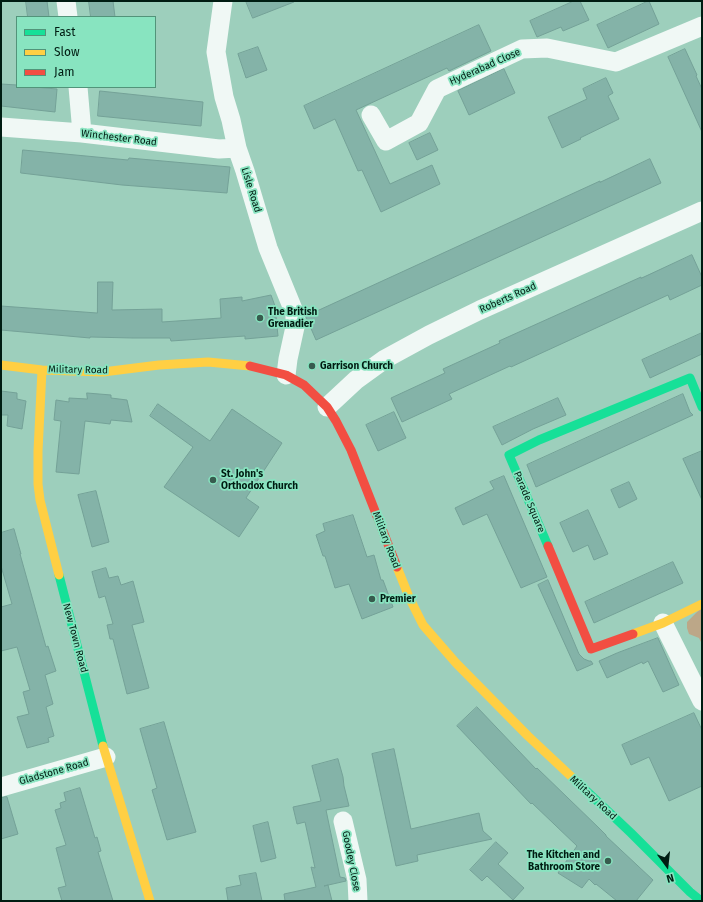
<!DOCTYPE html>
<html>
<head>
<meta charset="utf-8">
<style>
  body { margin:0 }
  #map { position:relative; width:703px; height:902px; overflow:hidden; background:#9dcfbc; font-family:"Fira Sans",sans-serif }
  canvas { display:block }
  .frame { position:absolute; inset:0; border:2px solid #001c12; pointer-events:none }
  .legend { position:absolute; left:16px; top:16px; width:140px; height:72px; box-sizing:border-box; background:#88e4c0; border:1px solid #52947a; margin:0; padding:5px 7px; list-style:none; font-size:12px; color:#001c12 }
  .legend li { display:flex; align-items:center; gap:8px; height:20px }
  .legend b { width:20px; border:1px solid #52947a }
  .north { position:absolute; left:647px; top:846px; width:40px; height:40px; -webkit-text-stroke:3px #88e4c0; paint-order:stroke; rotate:165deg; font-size:11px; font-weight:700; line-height:16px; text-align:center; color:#001c12 }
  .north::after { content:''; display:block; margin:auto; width:14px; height:18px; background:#001c12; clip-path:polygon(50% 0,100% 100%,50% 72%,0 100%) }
</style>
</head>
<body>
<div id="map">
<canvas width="703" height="902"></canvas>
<div class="frame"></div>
<ul class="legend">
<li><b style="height:5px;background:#16e098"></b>Fast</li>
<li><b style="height:5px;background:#ffcf43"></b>Slow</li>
<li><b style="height:5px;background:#f24e42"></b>Jam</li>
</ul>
<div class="north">N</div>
</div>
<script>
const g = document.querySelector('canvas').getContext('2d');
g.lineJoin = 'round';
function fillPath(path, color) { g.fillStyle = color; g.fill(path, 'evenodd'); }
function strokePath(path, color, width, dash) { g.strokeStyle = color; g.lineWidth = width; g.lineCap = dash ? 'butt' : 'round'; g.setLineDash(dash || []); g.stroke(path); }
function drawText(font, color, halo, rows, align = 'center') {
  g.font = font + ' "Fira Sans",sans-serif'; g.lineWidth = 3.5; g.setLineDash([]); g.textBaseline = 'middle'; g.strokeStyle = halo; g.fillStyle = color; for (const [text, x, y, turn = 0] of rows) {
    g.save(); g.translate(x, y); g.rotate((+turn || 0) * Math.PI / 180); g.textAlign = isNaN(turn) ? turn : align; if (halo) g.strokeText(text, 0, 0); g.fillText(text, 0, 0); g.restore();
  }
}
const green = new Path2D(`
  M 702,607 L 702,644 L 699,638 L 689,634 L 687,628 L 687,622 Z`);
const building = new Path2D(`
  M 26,1 L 47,1 L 49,17 L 28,17 Z
  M 89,1 L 113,1 L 115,17 L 91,17 Z
  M 246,1 L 294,1 L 294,2 L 253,18 Z
  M 574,1 L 580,1 L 589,20 L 563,31 L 561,27 L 537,37 L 530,21 Z
  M 649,1 L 659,24 L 608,48 L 597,25 Z
  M 479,25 L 491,51 L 449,71 L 447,68 L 356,110 L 390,184 L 432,165 L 440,184 L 381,212 L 362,170 L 358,171 L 335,119 L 314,129 L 304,106 Z
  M 258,47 L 267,70 L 246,78 L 238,54 Z
  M 685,49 L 697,75 L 696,76 L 702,89 L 702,132 L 668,57 Z
  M 504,69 L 515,93 L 469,115 L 458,91 Z
  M 606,78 L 613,93 L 608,96 L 619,119 L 580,138 L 581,139 L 562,148 L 548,117 L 587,99 L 583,89 Z
  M 1,84 L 17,85 L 17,87 L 34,87 L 57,89 L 55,112 L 1,106 Z
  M 100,91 L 203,102 L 201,126 L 98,116 Z
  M 430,133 L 438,150 L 417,160 L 409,143 Z
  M 23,150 L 128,160 L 129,158 L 230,167 L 227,193 L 122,185 L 21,173 Z
  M 650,159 L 661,183 L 316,340 L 306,317 L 306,316 L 600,181 L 600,182 Z
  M 692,255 L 702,277 L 702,285 L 670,300 L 668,295 L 511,367 L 510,366 L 449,394 L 452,399 L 402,422 L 391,398 L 445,373 L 443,369 L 500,343 L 499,341 L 641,277 L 641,278 Z
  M 98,282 L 113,282 L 112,310 L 162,309 L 162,322 L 221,318 L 220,299 L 242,297 L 242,301 L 271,295 L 275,306 L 278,336 L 245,339 L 245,336 L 171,341 L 170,338 L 133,338 L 90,337 L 90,338 L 1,330 L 1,306 L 97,313 Z
  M 702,333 L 702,354 L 650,378 L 642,360 Z
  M 1,391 L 17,393 L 17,399 L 26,401 L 22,429 L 7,426 L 8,415 L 1,415 Z
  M 87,393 L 111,395 L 111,398 L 127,400 L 132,422 L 111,420 L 110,424 L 85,421 L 79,474 L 56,472 L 61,421 L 54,420 L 56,400 L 69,402 L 69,398 L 87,399 Z
  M 683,394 L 690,412 L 693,415 L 536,487 L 527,465 Z
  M 558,398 L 566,415 L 533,429 L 502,445 L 493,427 Z
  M 158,404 L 210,441 L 232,409 L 282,443 L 246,498 L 259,507 L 239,537 L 164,487 L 193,447 L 150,416 Z
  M 394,412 L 406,438 L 378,451 L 366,425 Z
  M 702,451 L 702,500 L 683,459 Z
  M 504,476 L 547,577 L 521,588 L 487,514 L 463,525 L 455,508 L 494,489 L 490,482 Z
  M 629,482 L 637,499 L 619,508 L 611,490 Z
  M 96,491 L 109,542 L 92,547 L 78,495 Z
  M 588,510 L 608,554 L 594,560 L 588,545 L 573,552 L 560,523 Z
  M 353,515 L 367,557 L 374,555 L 381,580 L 383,580 L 393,607 L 362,619 L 349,584 L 335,588 L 325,556 L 323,556 L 316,535 L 325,531 L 323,524 Z
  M 14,529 L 21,554 L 20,554 L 46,647 L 48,646 L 56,671 L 45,675 L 53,704 L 46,707 L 54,736 L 48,738 L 49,742 L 27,748 L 17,717 L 29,714 L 23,692 L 30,690 L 17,647 L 1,651 L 1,607 L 12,604 L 1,566 L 1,533 Z
  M 673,562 L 683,583 L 594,623 L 585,602 Z
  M 106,568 L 109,578 L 118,576 L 121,585 L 133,581 L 144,622 L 132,625 L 149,688 L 127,694 L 113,639 L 110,639 L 107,625 L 113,624 L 105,596 L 99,598 L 92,572 Z
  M 548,580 L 579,654 L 584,659 L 589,661 L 591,661 L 593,664 L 577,671 L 538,585 Z
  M 658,638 L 679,685 L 663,692 L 648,661 L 643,664 L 642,662 L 607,678 L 599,661 L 617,653 Z
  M 477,707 L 536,769 L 537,768 L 599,828 L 606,835 L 606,836 L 653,880 L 636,901 L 617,901 L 596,884 L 595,885 L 589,879 L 582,888 L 558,873 L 577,846 L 532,803 L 531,804 L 457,726 Z
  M 694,713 L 702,730 L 702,786 L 669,801 L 649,757 L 631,765 L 622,745 Z
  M 164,722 L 196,832 L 167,840 L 152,790 L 157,788 L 140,729 Z
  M 394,749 L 411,829 L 479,813 L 483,831 L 492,839 L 417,855 L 418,861 L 396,866 L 372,754 Z
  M 338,759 L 343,777 L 344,786 L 349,806 L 326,810 L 340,877 L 345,878 L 346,881 L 324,886 L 328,885 L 332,901 L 285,901 L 284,894 L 316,887 L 311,867 L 315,868 L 305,822 L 297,824 L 293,807 L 321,801 L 312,766 Z
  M 80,788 L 95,838 L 97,837 L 101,851 L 98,852 L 113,901 L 62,901 L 58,888 L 66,886 L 56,848 L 66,845 L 55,810 L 61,808 L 60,803 L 66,801 L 64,793 Z
  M 7,797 L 18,834 L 1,839 L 1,798 Z
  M 268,822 L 276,858 L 261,862 L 253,826 Z
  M 496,842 L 508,853 L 498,864 L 524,888 L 513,900 L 487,876 L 482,881 L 470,870 Z
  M 256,873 L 262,901 L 228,901 L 226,888 L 241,885 L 239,876 Z`);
const street = new Path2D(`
  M 66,1 L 68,17
  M 223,1 L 222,8 L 216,52 L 224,97 L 231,120 L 237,148 L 245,171 L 268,248 L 295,314 L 295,327 L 288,359 L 286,375
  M 78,87 L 82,133
  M 371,115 L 386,141 L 419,123 L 437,89 L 522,49 L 547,48 L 616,62 L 702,26
  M 1,127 L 82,133 L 219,149 L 237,148
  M 327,407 L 356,380 L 385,359 L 429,335 L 480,310 L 702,211
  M 663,623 L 702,701
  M 1,787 L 106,757
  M 343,821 L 357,880 L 358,901`);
const fast = new Path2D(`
  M 548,546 L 509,455 L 539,440 L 690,378 L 702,407
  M 59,575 L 103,746
  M 576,781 L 631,833 L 690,892 L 701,901`);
const slow = new Path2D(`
  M 1,365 L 42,370 L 103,372 L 159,365 L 208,362 L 250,366
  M 42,370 L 38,451 L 38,484 L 40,500 L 59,575
  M 397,567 L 409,597 L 423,625 L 456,663 L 528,736 L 576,781
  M 633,634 L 663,623 L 702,604
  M 103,746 L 150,901`);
const jam = new Path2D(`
  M 250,366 L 286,375 L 304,385 L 327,407 L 336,421 L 351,450 L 397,567
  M 548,546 L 591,649 L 633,634`);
const markers = [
  [260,318,4,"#375b4e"],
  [312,366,4,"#375b4e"],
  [213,480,4,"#375b4e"],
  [372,599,4,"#375b4e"],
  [608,861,4,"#375b4e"]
];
const streetNames = [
  ["Hyderabad Close",485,67,-24],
  ["Winchester Road",119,138,7],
  ["Lisle Road",251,190,73],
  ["Roberts Road",508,298,-24],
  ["Military Road",78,370,1],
  ["Parade Square",529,502,67],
  ["Military Road",386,540,69],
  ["New Town Road",75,638,75],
  ["Gladstone Road",54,772,-16],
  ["Military Road",593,798,43],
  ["Goodey Close",351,861,79]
];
const poiNames = [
  ["The British",268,312],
  ["Grenadier",268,324],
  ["Garrison Church",320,366],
  ["St. John's",221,474],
  ["Orthodox Church",221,486],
  ["Premier",380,599],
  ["The Kitchen and",600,855,"right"],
  ["Bathroom Store",600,867,"right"]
];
fillPath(green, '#bca788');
fillPath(building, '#84b3a8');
strokePath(building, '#74a197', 1);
strokePath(street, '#f0f8f5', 19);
strokePath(fast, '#16e098', 9);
strokePath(slow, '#ffcf43', 9);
strokePath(jam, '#f24e42', 9);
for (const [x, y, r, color] of markers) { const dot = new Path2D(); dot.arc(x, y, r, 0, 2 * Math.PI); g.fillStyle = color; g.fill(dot); strokePath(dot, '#88e4c0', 1.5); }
drawText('10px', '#001c12', '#88e4c0', streetNames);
drawText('bold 10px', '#001c12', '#88e4c0', poiNames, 'left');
</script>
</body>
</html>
